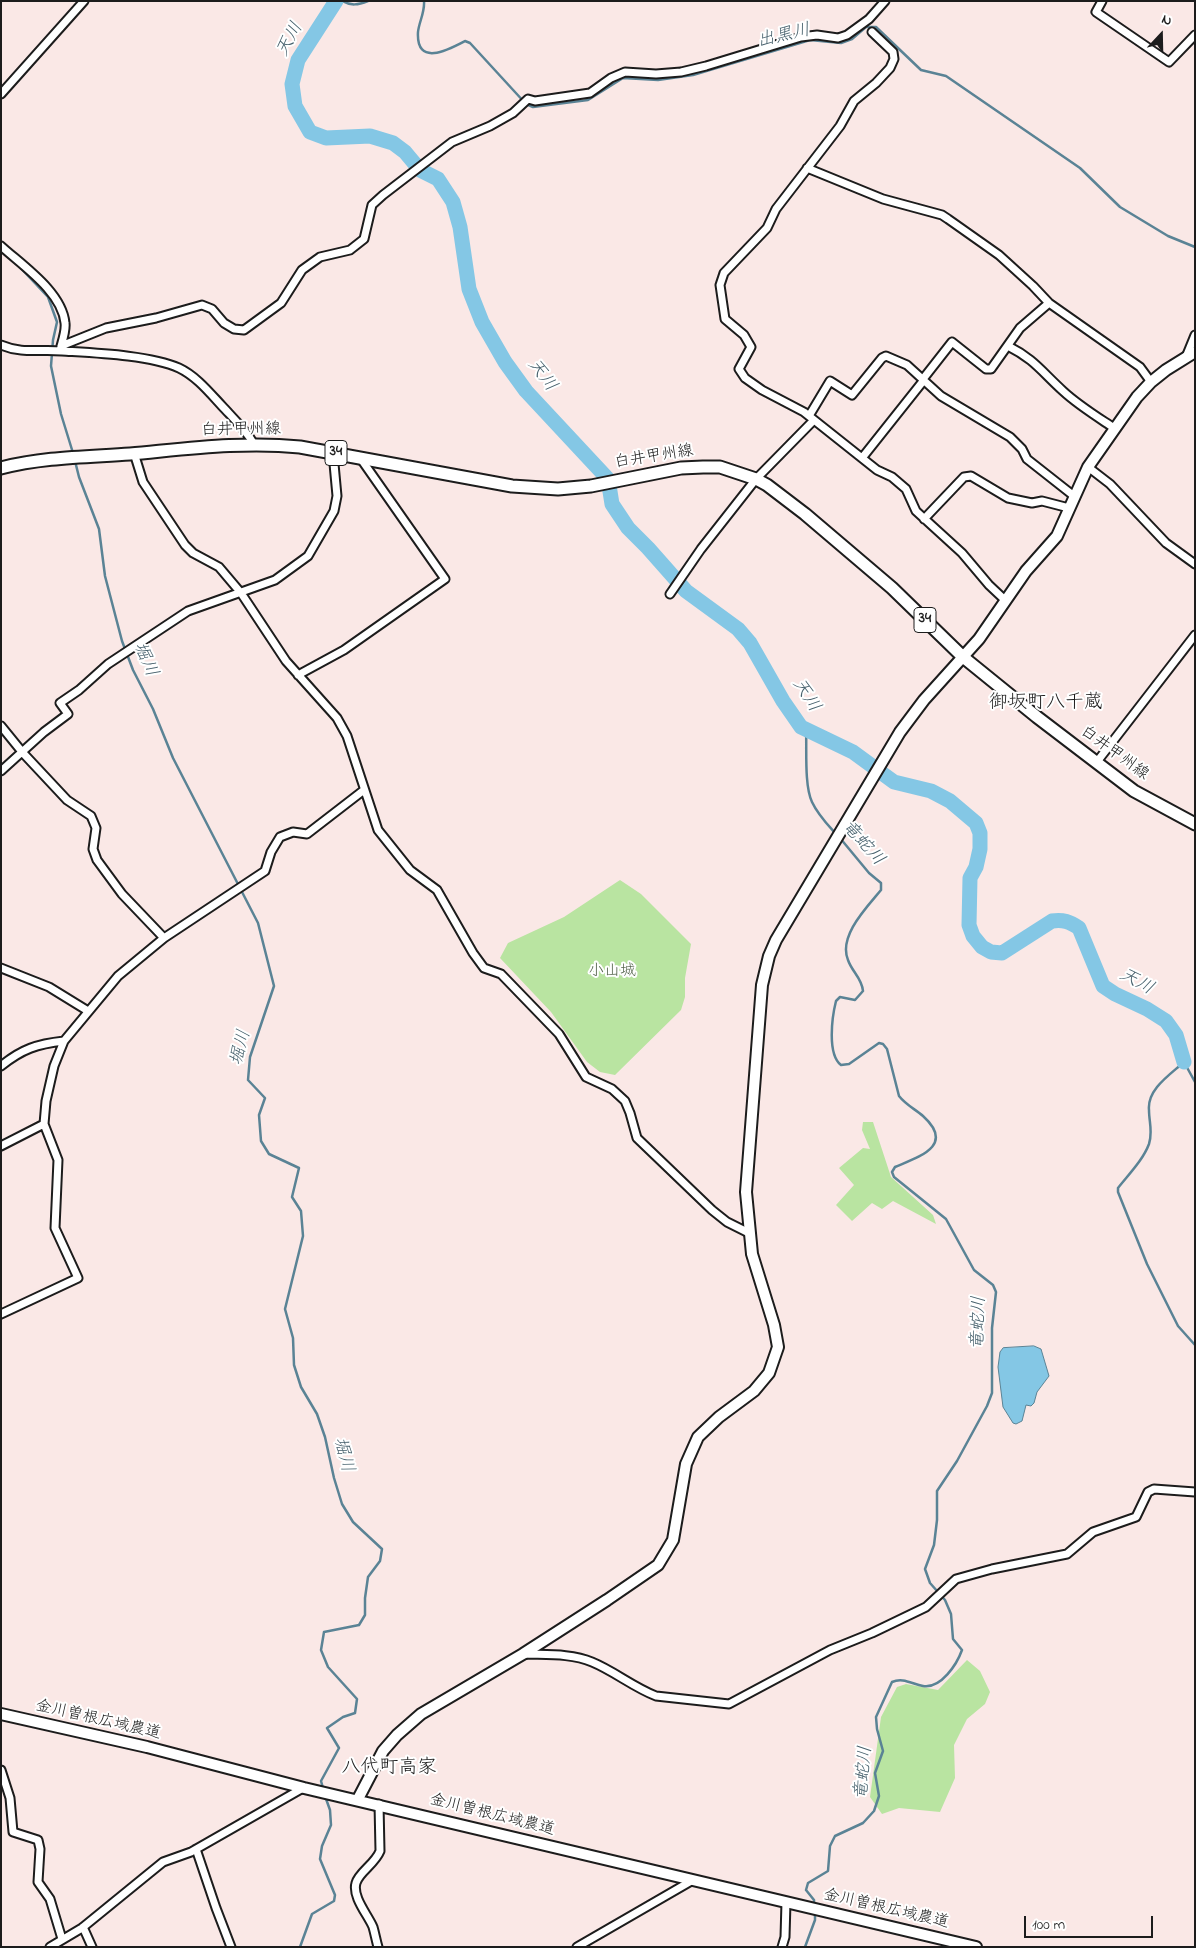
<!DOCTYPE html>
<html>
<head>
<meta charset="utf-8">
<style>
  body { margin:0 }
  #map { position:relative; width:1196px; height:1948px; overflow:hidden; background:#fae8e6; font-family:"Indie Flower",sans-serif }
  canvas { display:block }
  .frame { position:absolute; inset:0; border:2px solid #1c1c1c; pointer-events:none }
  .north { position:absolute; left:1136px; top:10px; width:50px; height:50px; -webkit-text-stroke:4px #fff; paint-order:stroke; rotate:21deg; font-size:14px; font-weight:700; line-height:20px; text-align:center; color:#1c1c1c }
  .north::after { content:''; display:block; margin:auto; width:18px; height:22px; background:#1c1c1c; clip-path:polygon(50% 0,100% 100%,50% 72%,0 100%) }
  .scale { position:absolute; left:1024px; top:1916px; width:129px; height:22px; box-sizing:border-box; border:2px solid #1c1c1c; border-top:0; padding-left:6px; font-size:15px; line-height:18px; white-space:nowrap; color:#1c1c1c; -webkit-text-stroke:4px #fff; paint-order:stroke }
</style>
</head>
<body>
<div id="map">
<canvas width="1196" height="1948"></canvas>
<div class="frame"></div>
<div class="north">N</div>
<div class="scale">100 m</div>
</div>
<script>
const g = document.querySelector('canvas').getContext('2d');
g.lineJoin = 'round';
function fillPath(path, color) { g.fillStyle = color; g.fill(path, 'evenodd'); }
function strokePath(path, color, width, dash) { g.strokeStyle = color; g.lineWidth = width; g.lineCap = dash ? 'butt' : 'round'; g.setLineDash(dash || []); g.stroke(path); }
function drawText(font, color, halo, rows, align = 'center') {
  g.font = font + ' "Indie Flower","Klee One",sans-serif'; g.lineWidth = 4; g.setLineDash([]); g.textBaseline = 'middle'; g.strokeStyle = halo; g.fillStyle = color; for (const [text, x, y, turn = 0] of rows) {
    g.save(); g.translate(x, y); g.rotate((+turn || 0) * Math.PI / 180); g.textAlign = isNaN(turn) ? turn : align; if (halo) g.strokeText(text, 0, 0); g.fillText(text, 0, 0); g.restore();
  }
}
const green = new Path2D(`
  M 620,880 L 641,894 L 691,944 L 685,978 L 685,997 L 681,1010 L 615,1075 L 600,1072 L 587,1062 L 551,1012 L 500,958 L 508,943 L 564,917 Z
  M 863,1122 L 873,1122 L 891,1177 L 933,1215 L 936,1224 L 893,1201 L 882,1209 L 872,1203 L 852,1221 L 836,1205 L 854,1185 L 839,1168 L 863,1148 L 870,1149 L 862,1130 Z
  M 967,1660 L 980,1671 L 990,1692 L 985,1704 L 967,1719 L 954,1745 L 955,1778 L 940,1812 L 899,1808 L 882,1814 L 870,1797 L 881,1717 L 897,1687 L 906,1684 L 938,1690 Z`);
const water = new Path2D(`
  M 1034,1346 L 1041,1349 L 1049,1376 L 1037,1392 L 1034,1403 L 1031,1406 L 1026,1405 L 1022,1421 L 1016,1424 L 1013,1423 L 1003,1407 L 998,1367 L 1000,1352 L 1003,1348 Z`);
const stream = new Path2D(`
  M 342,1 C 351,6 358,5 368,1
  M 424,1 C 425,12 419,22 418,32 C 416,67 448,50 465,41 L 470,43 L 526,104 L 533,107 L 588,100 L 623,78 L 658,80 L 693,75 L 810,40 L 841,43 L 852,39 L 866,27 L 876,27 L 921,70 L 946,76 L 1080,168 L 1120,207 L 1168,236 L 1195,247
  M 15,262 L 48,297 L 57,322 L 53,340 L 51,366 L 61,414 L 73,453
  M 75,461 L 79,477 L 99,529 L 105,576 L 122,641 L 133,670 L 153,709 L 173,758 L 258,923 L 274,986 L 250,1057 L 248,1080 L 265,1098 L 259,1115 L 261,1141 L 269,1154 L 299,1168 L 292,1197 L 301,1211 L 303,1236 L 285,1309 L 293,1338 L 294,1365 L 301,1387 L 317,1414 L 325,1437 L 334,1478 L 342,1504 L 353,1522 L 382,1549 L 380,1561 L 368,1577 L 365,1598 L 365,1615 L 359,1625 L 324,1632 L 321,1650 L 328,1667 L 357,1699 L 355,1713 L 343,1717 L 327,1728 L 339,1748 L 321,1781 L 323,1788
  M 806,728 C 807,748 804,785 812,802 C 818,815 827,824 836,834
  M 1195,1082 L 1184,1062 C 1171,1074 1147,1089 1149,1110 C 1149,1122 1153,1132 1149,1144 C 1143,1160 1129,1174 1118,1188 L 1118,1192 L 1147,1264 L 1178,1326 L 1195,1345
  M 814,1907 L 814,1900 L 806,1890 L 808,1883 L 828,1871 L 830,1846 L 835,1836 L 863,1823 L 874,1811 L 879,1796 L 875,1773 L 883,1751 L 877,1729 L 876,1717 L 892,1682 C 903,1677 912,1684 923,1686 C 941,1689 957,1664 962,1650 L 953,1639 L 951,1614 L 945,1600 L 930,1583 L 925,1569 L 934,1545 L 937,1520 L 937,1491 L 957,1461 L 987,1406 L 992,1393 L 992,1328 L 996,1292 L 993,1285 L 974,1270 L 946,1219 L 894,1177 L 892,1172 L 895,1167 C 918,1157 956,1146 923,1116 C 915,1109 906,1105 899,1096 L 887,1049 L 883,1044 L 879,1043 L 849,1064 L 841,1065 C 827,1054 832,1017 836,1001 L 840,997 L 855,1000 L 863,991 C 862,978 852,972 848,960 C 838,936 867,907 881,890 L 881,883 L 869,873 L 840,838
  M 300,1947 L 312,1914 L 334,1901 L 335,1895 L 320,1859 L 322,1846 L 331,1825 L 330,1810 L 325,1796
  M 805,1947 L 815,1920 L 815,1912`);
const river = new Path2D(`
  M 336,1 L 298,60 L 292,84 L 295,106 L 310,132 L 326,138 L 370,136 L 393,143 L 405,152 L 420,170 L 438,179 L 453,202 L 460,227 L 469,289 L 482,322 L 505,362 L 526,391 L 608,479 L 612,504 L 628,528 L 648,548 L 686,591 L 738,629 L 750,643 L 783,701 L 801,727 L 853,752 L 894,782 L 931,791 L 950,801 L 976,823 L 980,833 L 980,849 L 976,867 L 970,878 L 969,925 L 973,936 L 982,947 L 991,952 L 1002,953 L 1052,921 C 1063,919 1070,922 1079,928 L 1103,986 L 1115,994 L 1147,1009 L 1166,1021 L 1176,1035 L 1184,1062`);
const street = new Path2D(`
  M 1102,1 L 1096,12 L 1169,62 L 1195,35
  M 872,32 L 893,52 L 894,59 L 890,68 L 876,83 L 854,101 L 840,126 L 776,209 L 767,228 L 724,273 L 720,285 L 725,319 L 744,335 L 751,347 L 739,369 L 745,378 L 762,390 L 804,412 L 877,470 L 892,477 L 906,489 L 916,511 L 962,553 L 989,585 L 1006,601
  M 1,94 L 84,1
  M 807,168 L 883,199 L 942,215 L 948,219 L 999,255 L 1033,286 L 1049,303 L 1140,367 L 1151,382
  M 1,246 C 23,266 62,292 65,323 C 66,330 63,339 61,346
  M 1,345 C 22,354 40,349 62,351 C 94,353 150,355 179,368 C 196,376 209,392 222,406 C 233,418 245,429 254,444
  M 1008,346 C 1034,359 1042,372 1063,391 C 1078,405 1096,416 1114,428
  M 61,351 L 61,346 L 106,328 L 156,318 L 202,305 L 212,309 L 224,323 L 234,329 L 244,330 L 281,303 L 302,270 L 320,257 L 350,250 L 364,239 L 372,205 L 383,195 L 452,142 L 490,126 L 513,113 L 528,99 L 535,101 L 590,93 L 611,78 L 625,72 L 656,74 L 681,72 L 706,66 L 801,37 L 817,35 L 838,38 L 847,35 L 869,19 L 885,1
  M 1186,357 L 1195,335
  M 923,379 L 952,342 L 986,369 L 991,369 L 1020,328 L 1049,303
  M 809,416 L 830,381 L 852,395 L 882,358 L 886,356 L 907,365 L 941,396 L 1010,437 L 1022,449 L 1027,459 L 1074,496
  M 134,453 L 143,482 L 185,545 L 193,553 L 219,567 L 241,593 L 286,661 L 337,718 L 347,736 L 378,830 L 410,870 L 437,890 L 473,953 L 484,968 L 501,974 L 559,1034 L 586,1077 L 612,1089 L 625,1101 L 630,1113 L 637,1138 L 712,1210 L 727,1222 L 749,1233
  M 862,458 L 924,380
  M 1088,467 L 1110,484 L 1166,543 L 1195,564
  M 924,519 L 964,477 L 971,476 L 1008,498 L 1032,503 L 1042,501 L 1069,508
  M 670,594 L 701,549 L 756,479 L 814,420
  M 298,675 L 344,650 L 445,579 L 361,459
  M 1,726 L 23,753 L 67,800 L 91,816 L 96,828 L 93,849 L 97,860 L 122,894 L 164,938
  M 1096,763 L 1195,635
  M 1,771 L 44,732 L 68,714 L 60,703 L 79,690 L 108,664 L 188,611 L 275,580 L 308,556 L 334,511 L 337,496 L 333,453
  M 1,968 L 49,987 L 88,1011
  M 1,1066 C 22,1049 37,1044 64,1041
  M 1,1146 L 44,1124
  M 1,1314 L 78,1278 L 55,1228 L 58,1160 L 44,1124 L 46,1101 L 54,1066 L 64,1041 L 118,976 L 164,938 L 265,871 L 271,852 L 280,837 L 293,832 L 307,834 L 364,790
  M 523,1654 C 545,1655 571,1653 592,1662 C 614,1671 633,1687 656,1696 L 729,1704 L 830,1650 L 872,1633 L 926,1607 L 956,1579 L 992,1569 L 1067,1554 L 1093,1532 L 1136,1517 L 1148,1492 L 1154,1489 L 1195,1492
  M 1,1770 L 10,1798 L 13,1832 L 38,1840 L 40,1849 L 38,1882 L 50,1899 L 62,1939
  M 196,1849 L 216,1908 L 231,1947
  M 83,1927 L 92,1947
  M 50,1947 L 82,1928 L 163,1862 L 191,1852 L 303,1788
  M 378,1947 C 376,1940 375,1934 373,1927 C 368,1915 352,1897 356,1883 C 359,1872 375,1864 380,1851 L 379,1804
  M 577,1947 L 693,1880
  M 782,1947 L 785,1937 L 786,1902`);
const secondary = new Path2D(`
  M 1,1714 L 147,1747 L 304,1788 L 976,1947
  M 358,1799 L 383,1751 L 397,1735 L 421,1714 L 523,1654 L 607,1600 L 658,1565 L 673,1540 L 686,1464 L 698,1437 L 719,1417 L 754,1391 L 769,1373 L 778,1347 L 774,1325 L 752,1254 L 746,1192 L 762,985 L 769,956 L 776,940 L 900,732 L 924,700 L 979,639 L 1026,571 L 1057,536 L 1088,467 L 1137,397 L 1151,382 L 1166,370 L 1195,352`);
const primary = new Path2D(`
  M 1,468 C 43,457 87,457 130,454 C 186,449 243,441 300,447 L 512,486 L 558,489 L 591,486 L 681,468 L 703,467 L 720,467 L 756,479 L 767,485 L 805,514 L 892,588 L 963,657 L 1037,717 L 1134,791 L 1195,824`);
const shields = [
  [336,453,22],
  [925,620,22]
];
const shieldNames = [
  ["34",336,453],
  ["34",925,620]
];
const streetNames = [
  ["白井甲州線",241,431,-1],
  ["白井甲州線",654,458,-9],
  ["白井甲州線",1114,754,36],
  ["金川曽根広域農道",98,1721,13],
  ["金川曽根広域農道",492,1816,14],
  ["金川曽根広域農道",886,1910,13]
];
const parkNames = [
  ["小山城",612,972]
];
const waterNames = [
  ["出黒川",784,37,-13],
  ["天川",291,40,-62],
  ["天川",541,376,53],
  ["堀川",144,660,66],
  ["天川",805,696,57],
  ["竜蛇川",862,844,48],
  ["天川",1136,983,29],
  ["堀川",242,1048,-76],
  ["竜蛇川",980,1323,-88],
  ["堀川",342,1455,75],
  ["竜蛇川",865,1773,-85]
];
const quarterNames = [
  ["御坂町八千蔵",1046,704],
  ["八代町高家",389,1769]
];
fillPath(green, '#b9e4a1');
fillPath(water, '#84c7e5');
strokePath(water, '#5a8395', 1);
strokePath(stream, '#5a8395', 2.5);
strokePath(river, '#84c7e5', 15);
strokePath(street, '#1c1c1c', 11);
strokePath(secondary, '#1c1c1c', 14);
strokePath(primary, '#1c1c1c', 15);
strokePath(street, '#fff', 7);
strokePath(secondary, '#fff', 10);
strokePath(primary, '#fff', 11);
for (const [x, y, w] of shields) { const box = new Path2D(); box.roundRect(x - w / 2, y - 12.5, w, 25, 4); g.fillStyle = '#fff'; g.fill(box); strokePath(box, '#1c1c1c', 1); }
drawText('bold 15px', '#1c1c1c', null, shieldNames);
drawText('16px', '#1c1c1c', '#fff', streetNames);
drawText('16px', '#53624b', '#fff', parkNames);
drawText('italic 18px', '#46606c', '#fff', waterNames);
drawText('19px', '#1c1c1c', '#fff', quarterNames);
</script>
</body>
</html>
